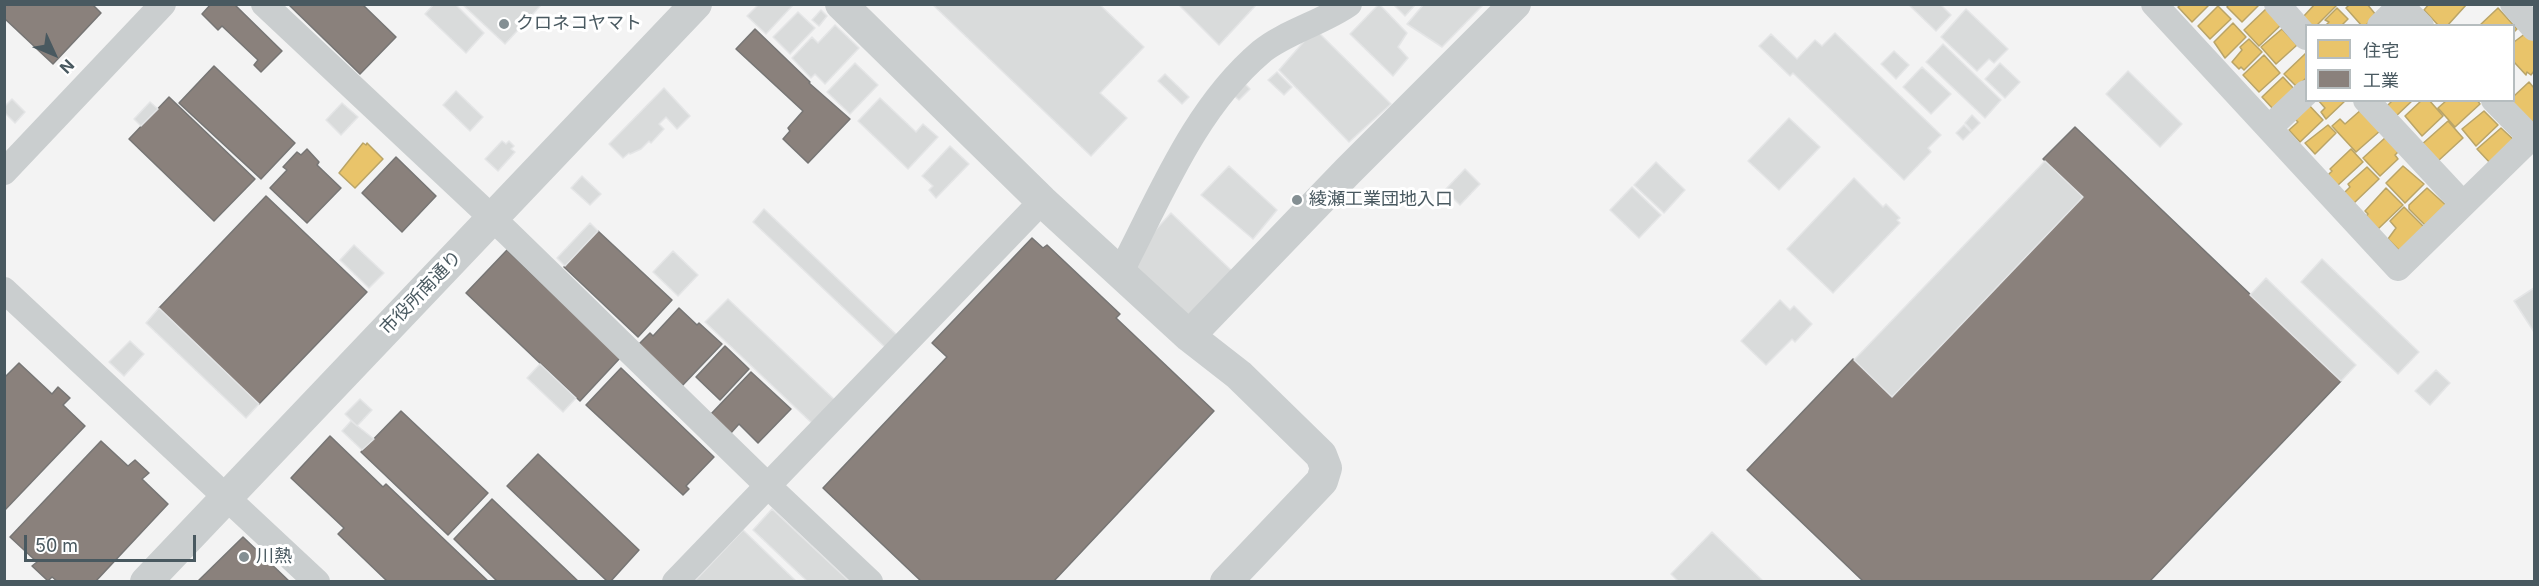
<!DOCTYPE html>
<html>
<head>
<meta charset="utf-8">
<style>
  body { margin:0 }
  #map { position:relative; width:2539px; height:586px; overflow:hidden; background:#f3f3f3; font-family:Inter,"Noto Sans JP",sans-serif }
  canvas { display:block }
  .frame { position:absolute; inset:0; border:6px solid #495960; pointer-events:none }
  .legend { position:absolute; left:2305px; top:24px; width:210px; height:78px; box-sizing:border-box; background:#fff; border:2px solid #b6bdbf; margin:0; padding:8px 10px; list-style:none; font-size:18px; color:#495960 }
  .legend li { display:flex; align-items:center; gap:12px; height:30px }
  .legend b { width:30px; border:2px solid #b6bdbf }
  .north { position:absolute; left:24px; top:24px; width:60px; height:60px; -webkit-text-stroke:4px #fff; paint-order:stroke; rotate:134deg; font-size:16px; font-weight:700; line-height:24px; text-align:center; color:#495960 }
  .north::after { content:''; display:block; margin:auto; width:21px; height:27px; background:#495960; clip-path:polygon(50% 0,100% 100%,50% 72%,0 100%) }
  .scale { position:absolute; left:24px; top:535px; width:172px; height:27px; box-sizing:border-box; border:3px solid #495960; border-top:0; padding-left:8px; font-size:18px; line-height:21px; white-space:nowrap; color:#495960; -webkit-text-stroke:4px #fff; paint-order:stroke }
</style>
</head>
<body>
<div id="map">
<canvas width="2539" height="586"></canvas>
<div class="frame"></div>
<ul class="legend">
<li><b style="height:16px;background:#e9c46a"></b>住宅</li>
<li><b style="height:16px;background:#8a817c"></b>工業</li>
</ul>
<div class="north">N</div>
<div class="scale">50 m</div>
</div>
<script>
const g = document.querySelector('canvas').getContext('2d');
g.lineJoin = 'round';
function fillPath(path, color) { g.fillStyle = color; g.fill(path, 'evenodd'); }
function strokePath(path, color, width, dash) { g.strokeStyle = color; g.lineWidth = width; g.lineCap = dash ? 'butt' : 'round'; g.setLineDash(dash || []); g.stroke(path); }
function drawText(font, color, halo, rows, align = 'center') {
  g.font = font + ' Inter,"Noto Sans JP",sans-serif'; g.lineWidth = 6; g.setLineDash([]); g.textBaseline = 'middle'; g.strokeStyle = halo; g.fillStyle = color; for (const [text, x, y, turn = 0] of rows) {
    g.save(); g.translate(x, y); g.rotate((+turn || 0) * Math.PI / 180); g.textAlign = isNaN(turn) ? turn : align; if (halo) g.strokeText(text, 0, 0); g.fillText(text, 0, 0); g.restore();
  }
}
const homes = new Path2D(`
  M 2182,4 L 2210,4 L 2192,22 L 2178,7 Z
  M 2229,4 L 2260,4 L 2242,22 L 2227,7 Z
  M 2334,4 L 2336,6 L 2316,26 L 2312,26 L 2303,17 L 2315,4 Z
  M 2367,4 L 2376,15 L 2365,26 L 2362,26 L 2346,8 L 2350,4 Z
  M 2429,4 L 2467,4 L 2447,26 L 2439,26 L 2424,10 Z
  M 2218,6 L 2231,19 L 2210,39 L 2198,26 Z
  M 2268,7 L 2283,23 L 2259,46 L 2244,30 Z
  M 2337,8 L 2348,19 L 2341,26 L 2325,26 L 2329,22 L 2325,20 Z
  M 2498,8 L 2517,29 L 2514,32 L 2514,26 L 2479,26 Z
  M 2233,23 L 2246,37 L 2225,58 L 2214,42 Z
  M 2282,29 L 2297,45 L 2276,64 L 2261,47 Z
  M 2526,33 L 2534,41 L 2534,71 L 2531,75 L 2527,72 L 2526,75 L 2514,62 L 2514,42 Z
  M 2249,39 L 2262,52 L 2244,70 L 2241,67 L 2239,69 L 2232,62 L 2242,50 L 2240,47 Z
  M 2306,53 L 2306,78 L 2297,87 L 2284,74 Z
  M 2264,55 L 2280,73 L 2259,92 L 2243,75 Z
  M 2283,77 L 2296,91 L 2275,111 L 2262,97 Z
  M 2529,82 L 2534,88 L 2534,120 L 2532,123 L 2512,105 L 2514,96 Z
  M 2318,100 L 2346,100 L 2326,119 L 2321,112 L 2325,108 Z
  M 2393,100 L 2413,100 L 2394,118 L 2385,108 Z
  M 2422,100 L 2429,100 L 2443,116 L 2422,136 L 2405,116 Z
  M 2447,100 L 2477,100 L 2480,104 L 2455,127 L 2438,108 Z
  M 2307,103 L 2323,120 L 2300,142 L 2289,130 L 2298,122 L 2293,117 Z
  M 2362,109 L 2381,130 L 2356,152 L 2332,126 L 2340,119 L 2345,124 Z
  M 2484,111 L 2498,125 L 2476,146 L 2462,129 Z
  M 2448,121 L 2463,138 L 2438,161 L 2420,146 Z
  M 2328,125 L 2336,133 L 2315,154 L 2305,143 Z
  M 2501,128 L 2516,142 L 2492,165 L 2477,149 Z
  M 2386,137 L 2400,150 L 2395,155 L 2398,159 L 2380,176 L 2363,158 Z
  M 363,143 L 366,145 L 367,143 L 383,159 L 355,188 L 339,173 Z
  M 2351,149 L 2363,162 L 2337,186 L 2328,175 L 2332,171 L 2330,169 Z
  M 2403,166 L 2424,184 L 2405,203 L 2386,183 Z
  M 2367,167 L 2379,179 L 2354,203 L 2344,193 L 2350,187 L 2348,184 Z
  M 2386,188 L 2403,205 L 2378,229 L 2366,216 L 2368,214 L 2365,211 Z
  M 2427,188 L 2449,208 L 2428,228 L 2409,209 L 2409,205 Z
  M 2404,207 L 2427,230 L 2401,252 L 2388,239 L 2396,228 L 2390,221 Z`);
const industry = new Path2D(`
  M 4,4 L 92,4 L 101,13 L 53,64 L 4,18 Z
  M 211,4 L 234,4 L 282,51 L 261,72 L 254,65 L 258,60 L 222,26 L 218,30 L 202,14 Z
  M 288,4 L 362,4 L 396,37 L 360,74 Z
  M 755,29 L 810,82 L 809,83 L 850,119 L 808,163 L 783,139 L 790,131 L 788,128 L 803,111 L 736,49 Z
  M 214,66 L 295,143 L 261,179 L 179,103 Z
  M 169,97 L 255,179 L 214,221 L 129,139 Z
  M 2075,127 L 2341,381 L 2149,582 L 1864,582 L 1747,470 L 1853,359 L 1892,397 L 2083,197 L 2043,159 Z
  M 307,149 L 319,162 L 317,165 L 341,188 L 307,223 L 270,188 L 287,170 L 283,167 L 297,152 L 301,155 Z
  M 396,157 L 436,196 L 402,232 L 362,193 Z
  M 266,196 L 367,292 L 259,404 L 159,308 Z
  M 598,231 L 672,300 L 638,337 L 564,267 Z
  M 1032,238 L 1043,248 L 1047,245 L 1120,314 L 1116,318 L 1214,411 L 1053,582 L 922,582 L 823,488 L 947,357 L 932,343 Z
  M 507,250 L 620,358 L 580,401 L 466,293 Z
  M 679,308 L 697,325 L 699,323 L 722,344 L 681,387 L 637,346 L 650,333 L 653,336 Z
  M 725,346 L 749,369 L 720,400 L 696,377 Z
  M 19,363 L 52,394 L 58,387 L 70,398 L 63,405 L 85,426 L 4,511 L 4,378 Z
  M 621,368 L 714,457 L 686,486 L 689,489 L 683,495 L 586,405 Z
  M 751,372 L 791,409 L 758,443 L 739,424 L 730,434 L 710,415 Z
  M 401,411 L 488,493 L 448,535 L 361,452 Z
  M 330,436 L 383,487 L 386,484 L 489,582 L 388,582 L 338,534 L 344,528 L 291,478 Z
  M 101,441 L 128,466 L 135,460 L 149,473 L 142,479 L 168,504 L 95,582 L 58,582 L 52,577 L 48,581 L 32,566 L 37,562 L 10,537 Z
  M 538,454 L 639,550 L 610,582 L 608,582 L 507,486 Z
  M 492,499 L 579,582 L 498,582 L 454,539 Z
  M 243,537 L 290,582 L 197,582 Z`);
const building = new Path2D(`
  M 434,4 L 455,4 L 484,33 L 466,53 L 425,14 Z
  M 542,4 L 505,44 L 463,5 L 463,4 Z
  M 759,4 L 794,4 L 766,34 L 747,16 Z
  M 932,4 L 1099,4 L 1144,47 L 1100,93 L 1127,118 L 1091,156 Z
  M 1178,4 L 1257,4 L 1219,45 Z
  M 1379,4 L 1407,33 L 1398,47 L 1408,58 L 1393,76 L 1350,34 Z
  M 1393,4 L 1416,4 L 1405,16 Z
  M 1424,4 L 1484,4 L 1442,47 L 1407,24 Z
  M 1908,4 L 1940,4 L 1951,15 L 1936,31 Z
  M 1966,9 L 2008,49 L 1994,63 L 1989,59 L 1977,71 L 1941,37 Z
  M 821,10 L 827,16 L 819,26 L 812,20 Z
  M 798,12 L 815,28 L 790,54 L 773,37 Z
  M 835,25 L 859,48 L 825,84 L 815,74 L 811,78 L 792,58 L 812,37 L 818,43 Z
  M 1315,29 L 1391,104 L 1349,142 L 1279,70 Z
  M 1835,33 L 1941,135 L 1928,148 L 1931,152 L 1904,180 L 1793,73 L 1790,76 L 1759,46 L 1771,34 L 1797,59 L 1815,40 L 1822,46 Z
  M 1943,44 L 2001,100 L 1985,118 L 1926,62 Z
  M 1894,51 L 1909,65 L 1896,79 L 1881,64 Z
  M 855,63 L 878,85 L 850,114 L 827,92 Z
  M 2000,63 L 2020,82 L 2005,98 L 1985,79 Z
  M 1922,67 L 1951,94 L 1931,114 L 1903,87 Z
  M 2128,71 L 2182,124 L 2160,147 L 2106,94 Z
  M 1277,72 L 1292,87 L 1284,95 L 1268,80 Z
  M 1165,74 L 1189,97 L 1182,104 L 1158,81 Z
  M 1243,82 L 1250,89 L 1239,100 L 1232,94 Z
  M 664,88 L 690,116 L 677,129 L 666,117 L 659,124 L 664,129 L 651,143 L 649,141 L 641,149 L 630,154 L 629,153 L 623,158 L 609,144 Z
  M 456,91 L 483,117 L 470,131 L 443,105 Z
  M 880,98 L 916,132 L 923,124 L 938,137 L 908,169 L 858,121 Z
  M 12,99 L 25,112 L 15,123 L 4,112 L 4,107 Z
  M 150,102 L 158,109 L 141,126 L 134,119 Z
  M 342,103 L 358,117 L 341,135 L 326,120 Z
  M 1972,115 L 1980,123 L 1972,131 L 1965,123 Z
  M 1789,118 L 1820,147 L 1779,190 L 1748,161 Z
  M 1964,125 L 1971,132 L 1963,140 L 1956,133 Z
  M 502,141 L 506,144 L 509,141 L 514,146 L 511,149 L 515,152 L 498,171 L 485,159 Z
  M 950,146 L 969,164 L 936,198 L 929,190 L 933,186 L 922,176 Z
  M 2045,161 L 2083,197 L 1892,397 L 1854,360 Z
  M 1656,162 L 1685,190 L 1664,213 L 1634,185 Z
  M 1229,166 L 1277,210 L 1253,239 L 1201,195 Z
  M 1465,169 L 1480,184 L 1460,205 L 1445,190 Z
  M 582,176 L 601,194 L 590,205 L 571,188 Z
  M 1854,178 L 1883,207 L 1886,204 L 1900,218 L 1897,220 L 1900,223 L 1833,293 L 1787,249 Z
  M 1632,187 L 1661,215 L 1639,238 L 1610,210 Z
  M 764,209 L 900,338 L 888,350 L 753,222 Z
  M 1171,213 L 1232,271 L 1185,320 L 1131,270 L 1141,246 Z
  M 590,223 L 598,231 L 565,266 L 557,258 Z
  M 354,245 L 384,273 L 369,288 L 340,260 Z
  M 673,251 L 698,275 L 678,296 L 653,272 Z
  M 2322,259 L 2419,352 L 2398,374 L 2301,282 Z
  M 2266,278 L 2356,365 L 2341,381 L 2250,295 Z
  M 2534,288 L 2534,332 L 2514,301 Z
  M 728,299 L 838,403 L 815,426 L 705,322 Z
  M 1780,300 L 1790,310 L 1794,306 L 1812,324 L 1795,342 L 1792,339 L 1766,365 L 1741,341 Z
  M 159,308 L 259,404 L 246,418 L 146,323 Z
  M 130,341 L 144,354 L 124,376 L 109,362 Z
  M 540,364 L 576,398 L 563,412 L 527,378 Z
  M 2436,370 L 2450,383 L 2430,405 L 2415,391 Z
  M 360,399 L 372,410 L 357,426 L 345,414 Z
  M 351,421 L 374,439 L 362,450 L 342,431 Z
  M 772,509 L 850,582 L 808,582 L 753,530 Z
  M 743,530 L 797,582 L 694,582 Z
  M 1712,532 L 1764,582 L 1679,582 L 1671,574 Z`);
const minor = new Path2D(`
  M 264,4 L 508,233 L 767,485 L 870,582
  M 2154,4 L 2398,268 L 2534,135
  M 2277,4 L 2306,37
  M 2513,4 L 2534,28
  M 2401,6 L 2421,26
  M 2380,26 L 2402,4
  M 2366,100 L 2463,204
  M 2494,100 L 2531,138
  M 2269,128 L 2306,93
  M 4,172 L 163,4
  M 1120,273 C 1160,197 1194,109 1261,52 C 1283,33 1324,22 1349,4
  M 4,290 L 317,582
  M 675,582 L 1042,201`);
const tertiary = new Path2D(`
  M 841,4 L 1042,201 L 1189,336 L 1239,375 L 1321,455 L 1326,468 L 1322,481 L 1226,582
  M 1189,336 L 1347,172 L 1515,4
  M 146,582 L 696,4`);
const markers = [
  [504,24,6,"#848f93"],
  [1297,200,6,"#848f93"],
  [244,557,6,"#848f93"]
];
const poiNames = [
  ["クロネコヤマト",516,24],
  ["綾瀬工業団地入口",1309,200],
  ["川熱",256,557]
];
const streetNames = [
  ["市役所南通り",421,293,-46]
];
fillPath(homes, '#e9c46a');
strokePath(homes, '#b9a467', 1.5);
fillPath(industry, '#8a817c');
strokePath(industry, '#767574', 1.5);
fillPath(building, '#d9dbdb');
strokePath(building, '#e4e5e6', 1.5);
strokePath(minor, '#cacecf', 26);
strokePath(tertiary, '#cacecf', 32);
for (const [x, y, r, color] of markers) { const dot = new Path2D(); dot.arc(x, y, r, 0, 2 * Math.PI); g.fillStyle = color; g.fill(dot); strokePath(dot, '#fff', 2); }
drawText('18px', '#495960', '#fff', poiNames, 'left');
drawText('18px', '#495960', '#fff', streetNames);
</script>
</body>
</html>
